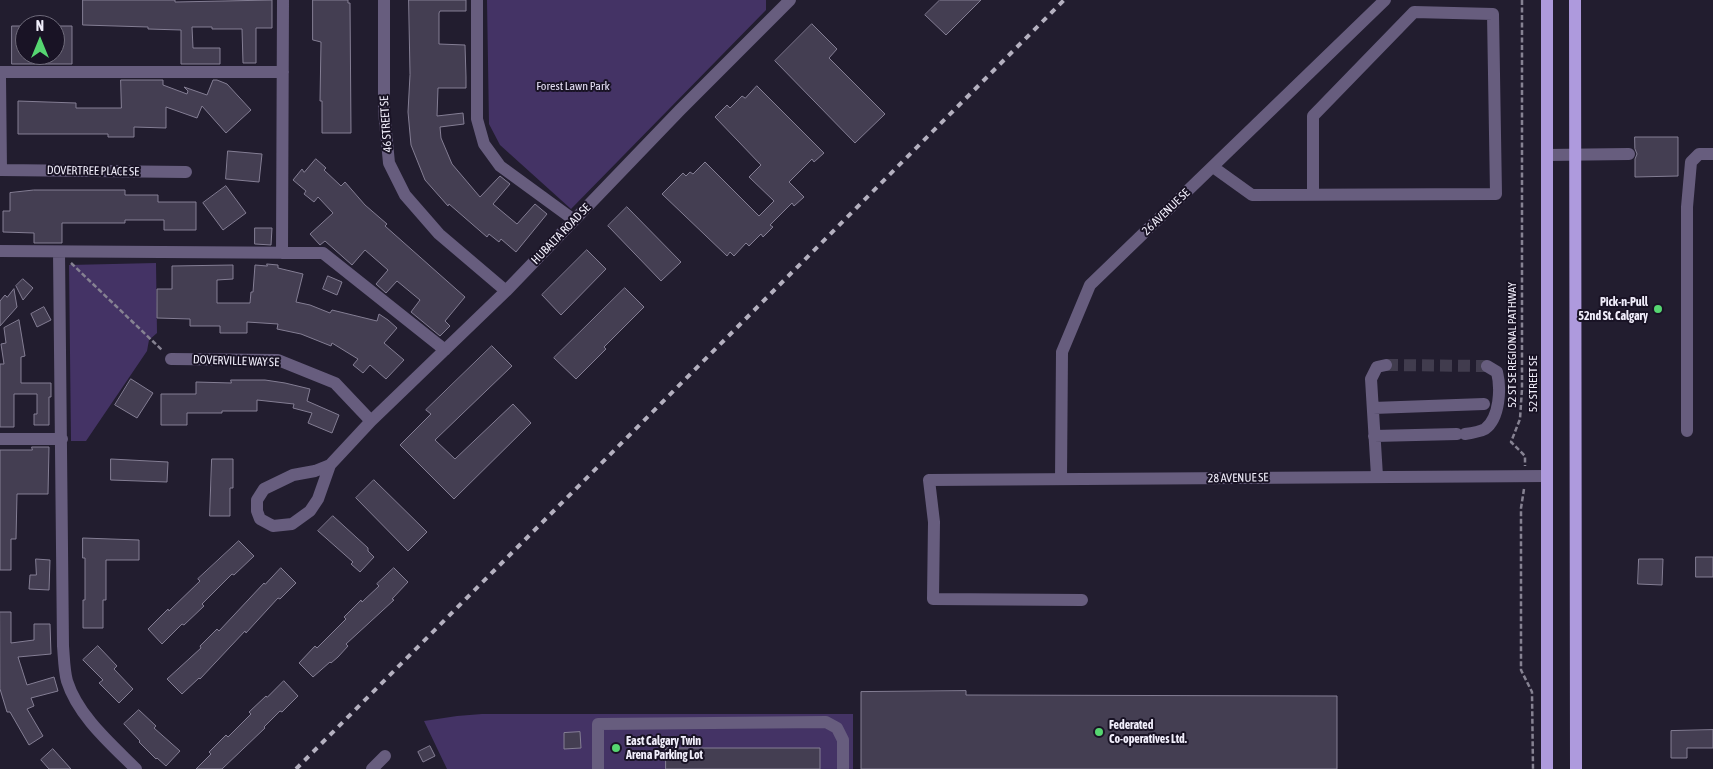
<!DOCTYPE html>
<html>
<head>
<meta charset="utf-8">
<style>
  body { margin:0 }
  #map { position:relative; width:1713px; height:769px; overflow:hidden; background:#221d2f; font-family:"Asap Condensed",sans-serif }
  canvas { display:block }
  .north { position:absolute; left:15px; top:15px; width:50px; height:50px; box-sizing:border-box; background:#191325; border:1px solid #6f6b7b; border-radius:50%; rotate:0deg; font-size:14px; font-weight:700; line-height:20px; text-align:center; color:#f1eefb }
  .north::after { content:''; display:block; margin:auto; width:18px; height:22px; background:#56d671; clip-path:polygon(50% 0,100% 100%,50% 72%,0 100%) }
</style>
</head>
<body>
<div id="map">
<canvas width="1713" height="769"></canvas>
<div class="north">N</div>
</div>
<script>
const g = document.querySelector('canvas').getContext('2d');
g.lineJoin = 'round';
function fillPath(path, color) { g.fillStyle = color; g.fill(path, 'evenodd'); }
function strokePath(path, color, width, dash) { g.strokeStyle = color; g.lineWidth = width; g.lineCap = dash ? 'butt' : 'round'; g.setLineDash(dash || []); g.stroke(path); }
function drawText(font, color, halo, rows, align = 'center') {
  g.font = font + ' "Asap Condensed",sans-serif'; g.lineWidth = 4; g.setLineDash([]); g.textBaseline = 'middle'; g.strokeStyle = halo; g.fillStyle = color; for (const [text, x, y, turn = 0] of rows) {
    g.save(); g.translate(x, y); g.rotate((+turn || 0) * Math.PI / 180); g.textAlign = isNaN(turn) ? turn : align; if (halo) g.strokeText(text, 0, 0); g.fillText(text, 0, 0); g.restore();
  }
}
const green = new Path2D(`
  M 487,0 L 766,0 L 766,10 L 571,209 L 500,145 L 489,124 Z
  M 156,263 L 157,333 L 149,340 L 147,351 L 86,441 L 71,441 L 69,265 Z
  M 482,714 L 853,714 L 853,769 L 447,769 L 424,721 L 457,716 Z`);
const building = new Path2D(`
  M 83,0 L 175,0 L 175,2 L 272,0 L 272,28 L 256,28 L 256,63 L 243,63 L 242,29 L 212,29 L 212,27 L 192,27 L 193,48 L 220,48 L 220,64 L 181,64 L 181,30 L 148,29 L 148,27 L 83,25 Z
  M 313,0 L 348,0 L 348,3 L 350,3 L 351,133 L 322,133 L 322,101 L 320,101 L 321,42 L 313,40 Z
  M 409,0 L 466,0 L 466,11 L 440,11 L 439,13 L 439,44 L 465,45 L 466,77 L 466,88 L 438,88 L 437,116 L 463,113 L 464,124 L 440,127 L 441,138 L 452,164 L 480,197 L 500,176 L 510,184 L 493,204 L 517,224 L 535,204 L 547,214 L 516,252 L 501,239 L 499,242 L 489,234 L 487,237 L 449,204 L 448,206 L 425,180 L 411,145 L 408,112 L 410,75 Z
  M 940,0 L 981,0 L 946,35 L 925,15 Z
  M 812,24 L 837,49 L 829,58 L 885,114 L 855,143 L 775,61 Z
  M 12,26 L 25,26 L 25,55 L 55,55 L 55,26 L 72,26 L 72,64 L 12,64 Z
  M 121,80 L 163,80 L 163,85 L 187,94 L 188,91 L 184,87 L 207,95 L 213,80 L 217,80 L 227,84 L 251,110 L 226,133 L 202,106 L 197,118 L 166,107 L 166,128 L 134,127 L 134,137 L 108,137 L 108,134 L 18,134 L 18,101 L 76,103 L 76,108 L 121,108 Z
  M 757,86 L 824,153 L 814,162 L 812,159 L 789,182 L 804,197 L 794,206 L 792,203 L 770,225 L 773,227 L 763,237 L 761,234 L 749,246 L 746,243 L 734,256 L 730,252 L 727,256 L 662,194 L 683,173 L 686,176 L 690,172 L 693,174 L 705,162 L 759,216 L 774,201 L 749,177 L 761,165 L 715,117 L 727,105 L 730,108 L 742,96 L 745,98 Z
  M 1635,137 L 1678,137 L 1678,176 L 1635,177 L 1635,159 L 1637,154 L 1635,149 Z
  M 228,151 L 262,154 L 259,182 L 226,179 Z
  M 316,159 L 326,168 L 324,170 L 341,186 L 345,182 L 365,205 L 387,224 L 385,226 L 465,297 L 445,321 L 450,326 L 440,336 L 411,312 L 420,300 L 397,281 L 386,293 L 376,284 L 388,270 L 365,250 L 352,265 L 325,241 L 320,245 L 310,234 L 333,213 L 318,197 L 314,202 L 304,194 L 306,191 L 293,180 L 302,169 L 304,172 Z
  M 226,186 L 246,213 L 223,230 L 203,203 Z
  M 34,190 L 125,190 L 125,195 L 158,195 L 158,202 L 196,202 L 196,230 L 164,230 L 164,220 L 125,220 L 125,223 L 62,223 L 62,243 L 34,243 L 34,233 L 3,232 L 3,211 L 10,211 L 10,193 Z
  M 627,207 L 681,262 L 661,281 L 608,226 Z
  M 255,228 L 272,228 L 271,245 L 255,244 Z
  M 587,250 L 606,269 L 561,315 L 542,295 Z
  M 267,264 L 278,265 L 278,268 L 303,274 L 296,302 L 310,305 L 330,313 L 332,310 L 377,321 L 379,314 L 388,320 L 397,328 L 384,343 L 404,360 L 386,379 L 370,365 L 363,373 L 353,365 L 358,359 L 332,343 L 331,346 L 301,334 L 277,329 L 278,324 L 247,322 L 247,333 L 220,333 L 220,326 L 190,326 L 190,319 L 157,318 L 157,289 L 172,289 L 172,266 L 233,265 L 233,279 L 217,280 L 217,303 L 250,303 L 251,292 L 253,292 L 255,265 L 267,266 Z
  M 328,276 L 342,282 L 337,295 L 323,289 Z
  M 23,279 L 33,288 L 23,300 L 16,286 Z
  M 625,288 L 644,307 L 604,347 L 606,349 L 576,379 L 554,358 Z
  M 14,289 L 17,307 L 0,326 L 0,301 L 5,295 L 7,297 Z
  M 44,307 L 51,320 L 37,327 L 31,314 Z
  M 19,320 L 25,356 L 21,357 L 21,383 L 51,383 L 51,397 L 49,397 L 49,425 L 34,425 L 34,414 L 37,414 L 37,394 L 14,394 L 14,427 L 0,427 L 0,364 L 4,364 L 1,344 L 6,343 L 4,328 Z
  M 492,346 L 512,366 L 435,440 L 455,459 L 513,404 L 531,423 L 454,499 L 400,445 L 431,414 L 426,410 Z
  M 131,379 L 153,393 L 137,418 L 115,405 Z
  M 231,380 L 265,380 L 285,383 L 310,389 L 307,401 L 339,415 L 332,433 L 308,423 L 312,413 L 293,408 L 294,404 L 257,400 L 257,411 L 222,411 L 222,413 L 187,413 L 187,425 L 161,425 L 161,394 L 196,394 L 196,382 L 231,383 Z
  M 32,447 L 49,447 L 48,494 L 17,494 L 16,539 L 11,539 L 11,570 L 0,570 L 0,450 L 32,450 Z
  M 111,459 L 168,462 L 167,482 L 111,480 Z
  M 212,459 L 233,459 L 233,488 L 230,488 L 230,516 L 210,516 Z
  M 374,480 L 427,532 L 408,551 L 356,498 Z
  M 333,516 L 368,548 L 368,551 L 374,557 L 360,572 L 351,564 L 353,562 L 318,531 Z
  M 83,538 L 139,540 L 139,560 L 106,560 L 106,600 L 103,600 L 103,628 L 83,628 L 83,600 L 85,600 L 85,558 L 83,558 Z
  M 239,541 L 254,556 L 234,575 L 232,574 L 202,604 L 204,606 L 184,625 L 182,624 L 162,644 L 148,629 L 168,609 L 169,611 L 200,581 L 198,579 Z
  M 1696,557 L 1713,557 L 1713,577 L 1696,577 Z
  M 36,559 L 50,560 L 49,590 L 29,589 L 30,575 L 36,575 Z
  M 1639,559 L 1663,559 L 1662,585 L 1638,584 Z
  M 281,568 L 296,583 L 280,599 L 278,598 L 246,633 L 245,631 L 200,679 L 199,678 L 182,694 L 167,679 L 201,648 L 200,646 L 217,629 L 219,631 L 264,583 L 265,584 Z
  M 394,568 L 408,582 L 392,599 L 394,600 L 346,644 L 348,646 L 338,657 L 331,663 L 330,662 L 313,677 L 299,663 L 315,646 L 317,648 L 346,619 L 344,617 L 361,600 L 362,602 L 379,586 L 377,584 Z
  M 0,612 L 11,612 L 11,643 L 34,640 L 34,624 L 50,624 L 51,654 L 18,657 L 27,685 L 54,677 L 58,691 L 31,698 L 34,706 L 27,709 L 43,736 L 29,745 L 10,712 L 7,712 L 0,689 Z
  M 98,646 L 117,666 L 114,669 L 133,689 L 119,703 L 99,683 L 103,680 L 83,660 Z
  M 284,681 L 298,696 L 282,712 L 280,711 L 264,727 L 265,728 L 222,769 L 196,769 L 211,754 L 209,752 L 226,735 L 228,737 L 251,714 L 249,712 L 266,696 L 267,697 Z
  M 966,691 L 966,695 L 1337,696 L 1337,769 L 861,769 L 861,692 Z
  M 139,710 L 156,726 L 154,728 L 180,751 L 166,766 L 157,758 L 156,759 L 139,742 L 140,741 L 124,724 Z
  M 1713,730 L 1713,748 L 1687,748 L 1687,758 L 1671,758 L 1671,731 Z
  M 580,732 L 581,748 L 564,749 L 564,733 Z
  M 430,746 L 435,756 L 423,762 L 418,752 Z
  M 666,748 L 820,748 L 820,769 L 666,769 Z
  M 53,749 L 71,769 L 49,769 L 41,760 Z`);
const minorTunnel = new Path2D(`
  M 1386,365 L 1487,366`);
const path = new Path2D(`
  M 1522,0 L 1522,389 L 1520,419 L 1511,442 L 1525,456 L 1525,466
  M 71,263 L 163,351
  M 1524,489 L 1521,508 L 1521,670 L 1532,692 L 1533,769`);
const minor = new Path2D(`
  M 384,0 L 384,111 L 389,163 L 405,195 L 439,234 L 506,291
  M 477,0 L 477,119 L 484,144 L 500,166 L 574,220
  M 0,72 L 283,72
  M 0,77 L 1,170
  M 1547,155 L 1629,154
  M 1213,167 L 1252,195 L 1496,194 L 1493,14 L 1414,12 L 1313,116 L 1313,194
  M 0,170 L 186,172
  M 0,251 L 323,253 L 445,350
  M 59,252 L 63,646 C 64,657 64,670 67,681 C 78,716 111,744 136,769
  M 282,253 L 283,0
  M 171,359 L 278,360 L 335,383 L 371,421
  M 1373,408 L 1484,404
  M 1687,431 L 1687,207 L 1691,162 L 1699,154 L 1713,154
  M 1465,434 C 1472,433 1479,432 1485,429 C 1500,418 1501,388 1497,372 L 1487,366
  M 1374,436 L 1457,434
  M 0,439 L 62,439
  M 330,465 L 315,471 L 293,475 L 264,489 L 257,500 L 257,511 L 260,519 L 273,526 L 292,524 L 310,511 L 318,499 L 330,465 L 371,421 L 506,291 L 680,110 L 790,0
  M 1377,476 L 1371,379 L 1377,367 L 1386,365
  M 1061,479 L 1062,352 L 1090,285 L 1385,0
  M 1082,600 L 933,599 L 934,522 L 929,480 L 1547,476
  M 372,769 L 385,756
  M 598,769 L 598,724 L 826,722 L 837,728 L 843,740 L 843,769`);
const major = new Path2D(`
  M 1547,0 L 1547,769
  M 1575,0 L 1576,769`);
const rail = new Path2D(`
  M 296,769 L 1064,0`);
const markers = [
  [1658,309,5,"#56d671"],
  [1099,732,5,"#56d671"],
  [616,748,5,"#56d671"]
];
const parkNames = [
  ["Forest Lawn Park",573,86]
];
const streetNames = [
  ["46 STREET SE",386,124,-94],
  ["DOVERTREE PLACE SE",93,171,1],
  ["26 AVENUE SE",1166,212,-44],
  ["HUBALTA ROAD SE",561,234,-46],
  ["52 ST SE REGIONAL PATHWAY",1512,345,-90],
  ["DOVERVILLE WAY SE",236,361,2],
  ["52 STREET SE",1533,384,-90],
  ["28 AVENUE SE",1238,478,-1]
];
const poiNames = [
  ["Pick-n-Pull",1648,302,"right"],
  ["52nd St. Calgary",1648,316,"right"],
  ["Federated",1109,725],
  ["Co-operatives Ltd.",1109,739],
  ["East Calgary Twin",626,741],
  ["Arena Parking Lot",626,755]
];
fillPath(green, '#443365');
fillPath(building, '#443e52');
strokePath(building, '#847e94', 1);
strokePath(minorTunnel, '#413c4e', 12, [12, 6]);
strokePath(path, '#868292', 2.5, [5, 2.5]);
strokePath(minor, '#675d7e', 12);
strokePath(major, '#ae9add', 12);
strokePath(rail, '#b5b1c0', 4, [6, 6]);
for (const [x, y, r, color] of markers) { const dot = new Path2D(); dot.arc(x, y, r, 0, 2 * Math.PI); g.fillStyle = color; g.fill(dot); strokePath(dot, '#191325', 2); }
drawText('12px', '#e5e0f5', '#191325', parkNames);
drawText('12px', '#f1eefb', '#191325', streetNames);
drawText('bold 12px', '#f1eefb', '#191325', poiNames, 'left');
</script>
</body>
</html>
